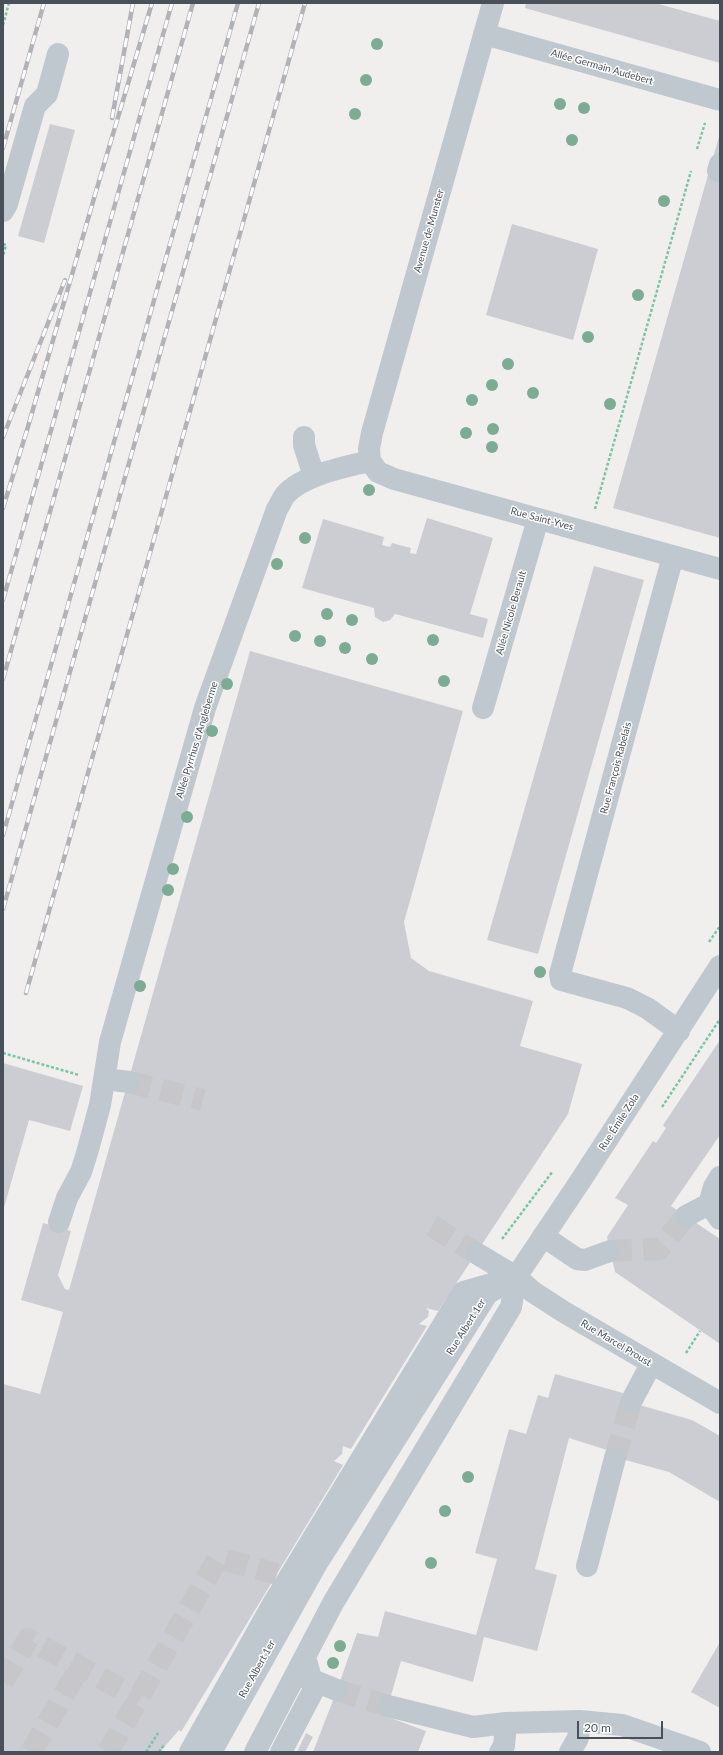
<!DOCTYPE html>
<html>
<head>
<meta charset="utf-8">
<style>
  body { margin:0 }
  #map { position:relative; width:723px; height:1755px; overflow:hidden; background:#f1eeee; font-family:Lato,sans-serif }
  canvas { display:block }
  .frame { position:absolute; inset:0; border:4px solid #48515a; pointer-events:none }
  .scale { position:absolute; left:577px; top:1721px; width:86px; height:18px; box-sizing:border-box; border:2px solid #48515a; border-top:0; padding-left:5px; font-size:12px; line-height:14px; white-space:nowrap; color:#48515a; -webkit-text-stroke:3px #fff; paint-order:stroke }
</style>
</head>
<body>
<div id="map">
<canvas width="723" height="1755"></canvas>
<div class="frame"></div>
<div class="scale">20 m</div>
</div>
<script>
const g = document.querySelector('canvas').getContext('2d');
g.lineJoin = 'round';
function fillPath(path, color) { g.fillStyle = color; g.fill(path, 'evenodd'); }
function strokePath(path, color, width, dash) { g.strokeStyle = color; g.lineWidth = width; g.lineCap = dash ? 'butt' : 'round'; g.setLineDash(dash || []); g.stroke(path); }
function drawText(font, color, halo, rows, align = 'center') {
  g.font = font + ' Lato,sans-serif'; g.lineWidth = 3; g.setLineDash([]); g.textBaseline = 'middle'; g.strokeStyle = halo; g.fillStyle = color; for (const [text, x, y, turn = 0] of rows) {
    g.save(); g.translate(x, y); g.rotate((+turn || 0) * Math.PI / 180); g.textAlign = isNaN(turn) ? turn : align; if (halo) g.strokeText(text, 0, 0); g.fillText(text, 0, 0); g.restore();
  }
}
const building = new Path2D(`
  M 526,3 L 655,3 L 720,21 L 720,63 L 525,8 Z
  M 50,124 L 75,130 L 44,243 L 18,236 Z
  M 720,133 L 720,538 L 613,508 Z
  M 512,224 L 598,249 L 573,340 L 486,315 Z
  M 427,518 L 493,538 L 470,614 L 488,619 L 483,638 L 395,614 L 390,620 L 383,622 L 375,617 L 374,608 L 302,588 L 323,519 L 384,537 L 382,545 L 390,547 L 392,543 L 411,548 L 410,553 L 416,554 Z
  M 594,566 L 644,580 L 538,954 L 487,940 Z
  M 250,651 L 463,711 L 404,922 L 411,958 L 429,971 L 533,1001 L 520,1046 L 582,1064 L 568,1114 L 438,1311 L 426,1308 L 429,1311 L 428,1317 L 419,1324 L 427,1326 L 351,1449 L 343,1446 L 342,1454 L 334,1461 L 343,1465 L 181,1732 L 179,1730 L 160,1752 L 3,1752 L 3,1384 L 40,1394 L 63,1312 L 21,1300 L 43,1223 L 71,1231 L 58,1275 L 65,1289 L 69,1290 Z
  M 720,1040 L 720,1135 L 671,1206 L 720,1239 L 720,1344 L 615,1272 L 607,1237 L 628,1205 L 615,1198 L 653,1141 L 656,1143 L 666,1128 L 663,1125 Z
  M 3,1063 L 83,1086 L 70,1131 L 29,1120 L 3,1211 Z
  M 555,1374 L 623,1393 L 622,1400 L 692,1420 L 720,1436 L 720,1502 L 669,1472 L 607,1455 L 607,1450 L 569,1438 L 535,1569 L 557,1575 L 537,1651 L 484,1637 L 473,1682 L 401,1661 L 385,1716 L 426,1731 L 418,1752 L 313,1752 L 337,1690 L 357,1633 L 378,1637 L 385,1611 L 476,1635 L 497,1559 L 475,1553 L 509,1429 L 526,1434 L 538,1395 L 548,1398 Z
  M 720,1642 L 720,1708 L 691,1692 Z
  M 306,1733 L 313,1737 L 305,1752 L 297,1752 Z`);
const minorTunnel = new Path2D(`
  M 129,1082 L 203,1100
  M 432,1226 L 476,1253
  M 610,1251 L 659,1249 L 686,1216
  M 615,1458 L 631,1402
  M 3,1682 L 28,1639 L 140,1699
  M 337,1690 L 388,1706
  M 31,1752 L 80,1667
  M 108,1752 L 218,1558 L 277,1574`);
const path = new Path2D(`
  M 3,25 L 9,3
  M 697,149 L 705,123
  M 3,244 L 6,245 L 3,256
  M 595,509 L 691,171
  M 709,942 L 720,926
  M 3,1053 L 79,1075
  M 662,1107 L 720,1019
  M 502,1239 L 553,1171
  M 686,1353 L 700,1331
  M 146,1752 L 158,1733
  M 159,1752 L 164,1745`);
const minor = new Path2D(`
  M 484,34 L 720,100
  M 718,171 L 720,164
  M 3,211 L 7,204 L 35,106 L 47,94 L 58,54
  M 304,437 L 304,445 L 314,476
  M 370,461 L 369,449 L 372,433 L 493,3
  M 370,461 L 378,472 L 394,479 L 720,569
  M 673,556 L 560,974 L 561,980 L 627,998 L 647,1008 L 679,1031
  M 483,708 L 538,519
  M 105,1079 L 129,1082
  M 709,1204 L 720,1219
  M 686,1216 L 709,1204 L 714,1187 L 720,1177
  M 59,1222 L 67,1198 L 81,1172 L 87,1153 L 100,1105 L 110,1042 L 205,708 L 277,509 C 280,505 282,499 285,495 C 303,475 344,467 370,461
  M 543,1236 L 577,1259 L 585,1260 L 610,1251
  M 476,1253 L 516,1277 L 533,1292 L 564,1312 L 720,1403
  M 631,1402 L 651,1364
  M 587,1566 L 615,1458
  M 302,1676 L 337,1690
  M 388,1706 L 473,1727 L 506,1723 L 580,1721 L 622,1725 L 700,1752
  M 190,1752 L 273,1604 L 463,1292 L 516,1277
  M 211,1752 L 317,1563 L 487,1294 L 503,1284
  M 255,1752 L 333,1603 L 511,1307 L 516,1277 L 581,1180 L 720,966
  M 281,1752 L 314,1689 L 305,1657
  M 500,1752 L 504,1746 L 506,1723
  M 570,1752 L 578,1738 L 580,1721`);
const rail = new Path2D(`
  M 112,118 L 133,3
  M 3,148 L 44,3
  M 3,437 L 65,280
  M 3,508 L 27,430 L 99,181 L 152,3
  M 3,600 L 172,3
  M 3,679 L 193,3
  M 3,835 L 238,3
  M 3,909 L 259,3
  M 26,993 L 305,3`);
const trees = [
  [377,44],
  [366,80],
  [560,104],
  [584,108],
  [355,114],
  [572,140],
  [664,201],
  [638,295],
  [588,337],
  [508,364],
  [492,385],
  [533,393],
  [472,400],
  [610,404],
  [493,429],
  [466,433],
  [492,447],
  [369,490],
  [305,538],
  [277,564],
  [327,614],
  [352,620],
  [295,636],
  [433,640],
  [320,641],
  [345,648],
  [372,659],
  [444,681],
  [227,684],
  [212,731],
  [187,817],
  [173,869],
  [168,890],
  [540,972],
  [140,986],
  [468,1477],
  [445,1511],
  [431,1563],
  [340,1646],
  [333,1663]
];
const streetNames = [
  ["Allée Germain Audebert",602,67,16],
  ["Avenue de Munster",429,231,-74],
  ["Rue Saint-Yves",542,519,15],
  ["Allée Nicole Berault",511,613,-74],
  ["Allée Pyrrhus d'Angleberme",197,740,-73],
  ["Rue François Rabelais",616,768,-75],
  ["Rue Émile Zola",619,1122,-57],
  ["Rue Albert 1er",466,1327,-58],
  ["Rue Marcel Proust",616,1343,31],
  ["Rue Albert 1er",257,1669,-61]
];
fillPath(building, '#cccdd2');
strokePath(minorTunnel, '#c7c7c9', 22, [22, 11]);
strokePath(path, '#7ac6a1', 2.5, [3, 2]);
strokePath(minor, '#c0c8cf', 22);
strokePath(rail, '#b1b3b8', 4.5);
strokePath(rail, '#fff', 3, [9]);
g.fillStyle = '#7dac94';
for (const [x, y] of trees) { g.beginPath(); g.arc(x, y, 6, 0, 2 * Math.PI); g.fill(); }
drawText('10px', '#48515a', '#fff', streetNames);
</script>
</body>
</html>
